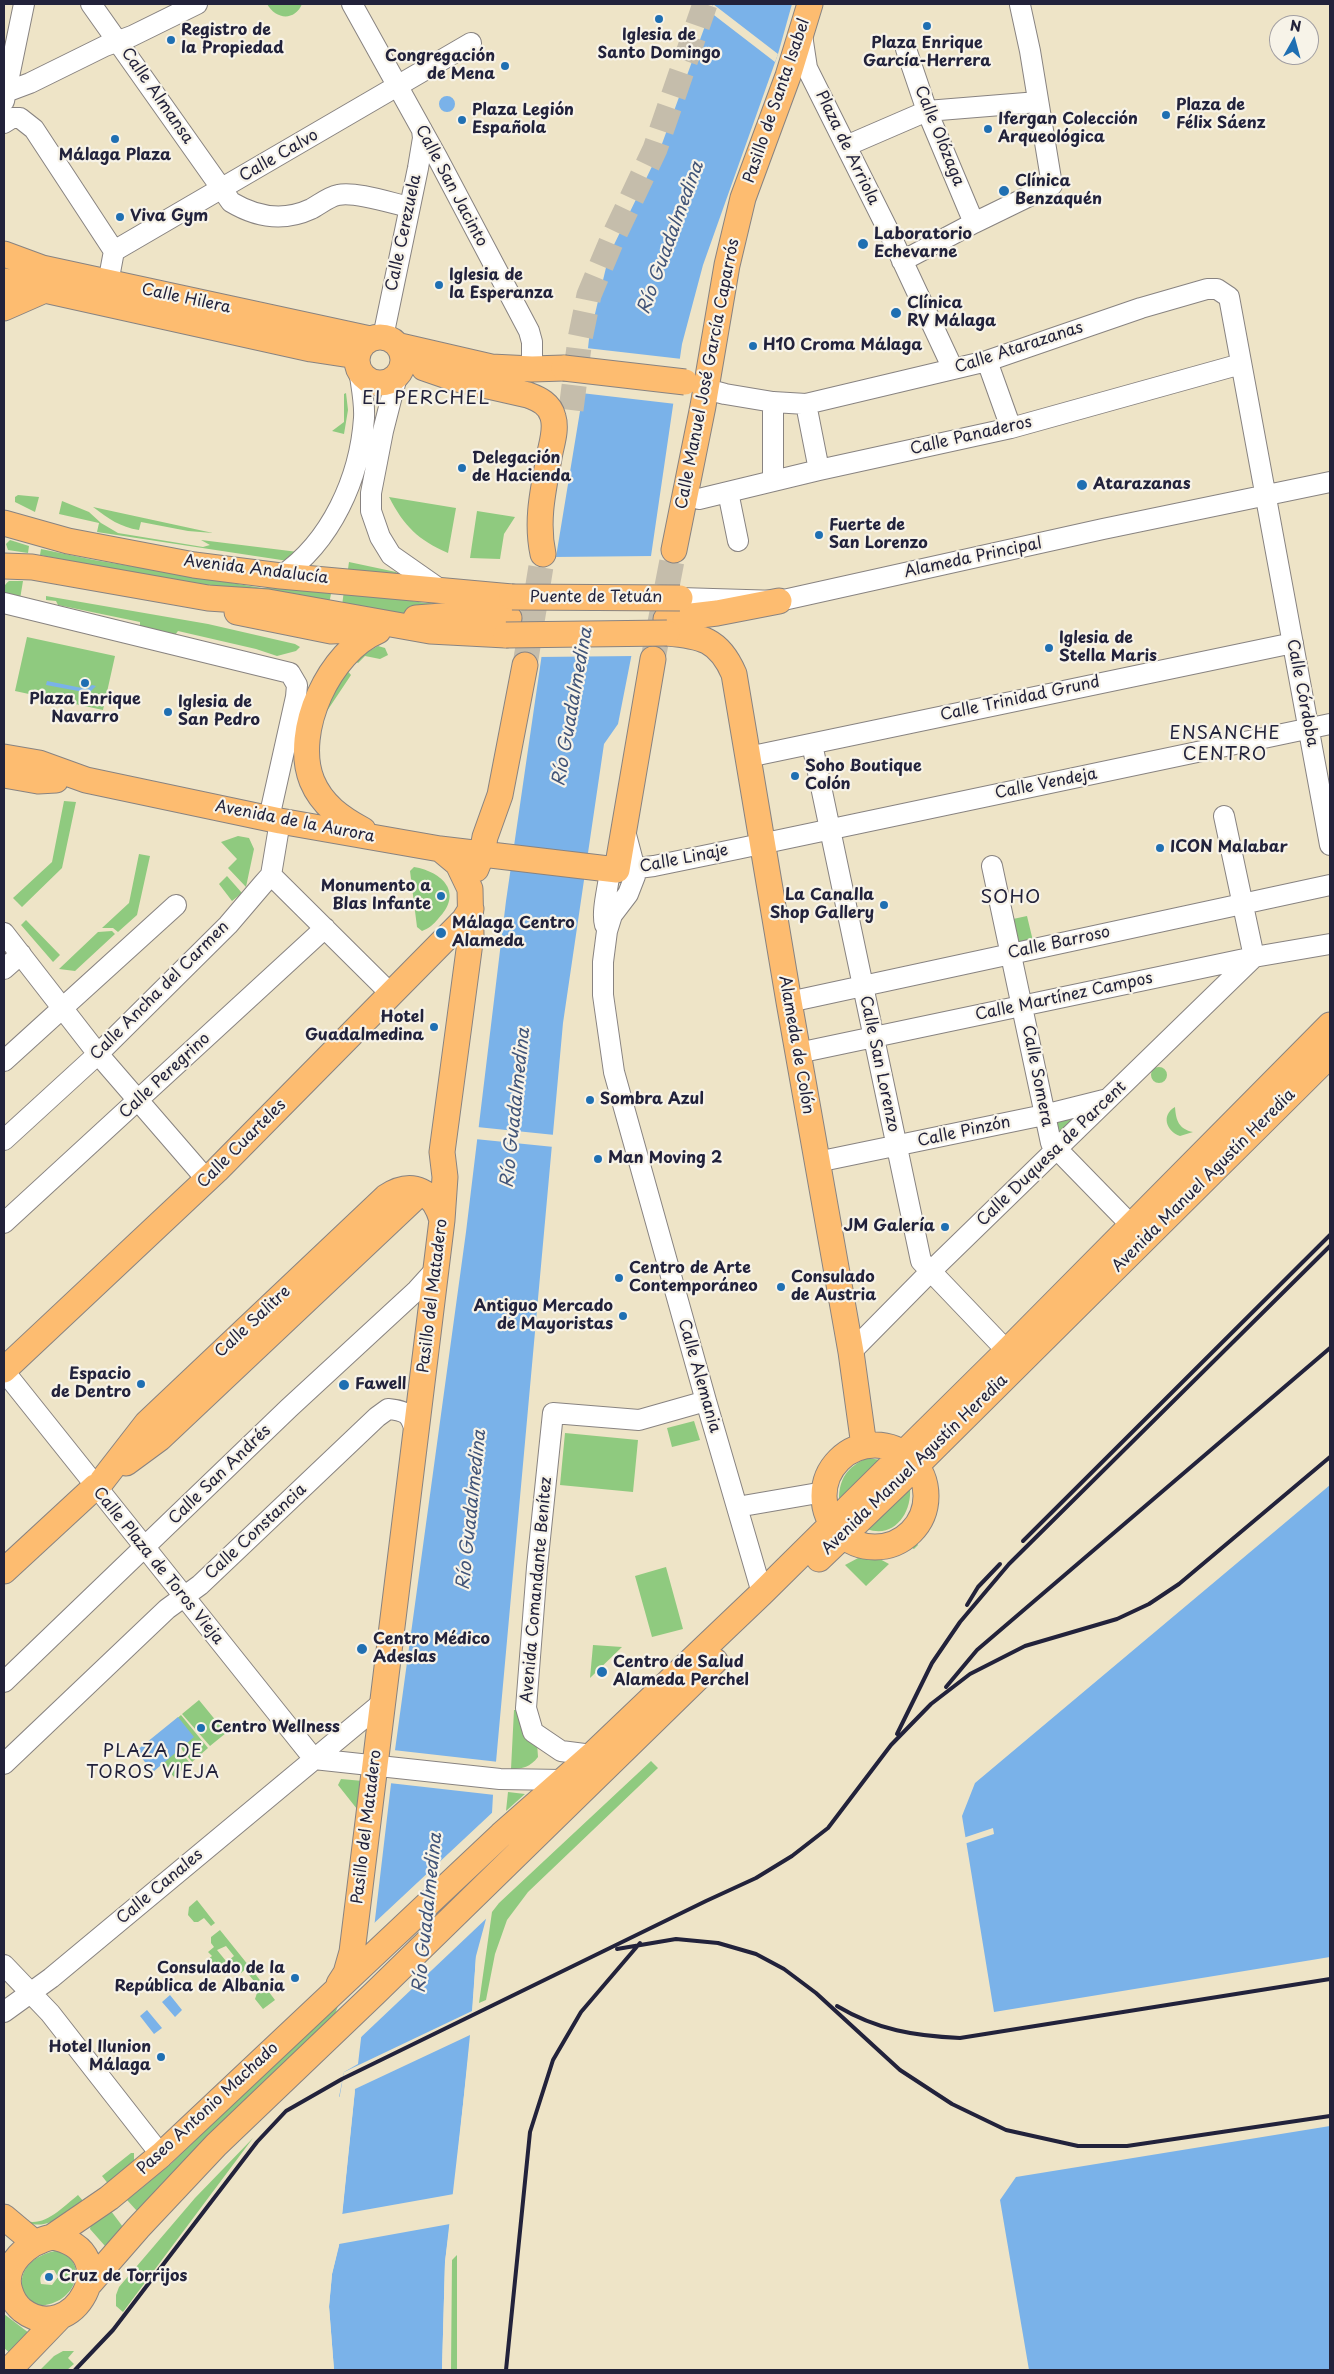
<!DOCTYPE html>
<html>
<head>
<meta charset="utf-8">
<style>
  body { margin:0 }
  #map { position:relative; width:1334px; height:2374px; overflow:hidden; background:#eee4c7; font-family:"Playpen Sans",sans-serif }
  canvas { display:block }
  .frame { position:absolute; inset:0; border:5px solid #22223b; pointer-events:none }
  .north { position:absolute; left:1269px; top:15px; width:50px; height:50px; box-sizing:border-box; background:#f7f3e8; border:1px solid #a29fa3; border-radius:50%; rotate:7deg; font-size:14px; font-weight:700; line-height:20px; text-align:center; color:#22223b }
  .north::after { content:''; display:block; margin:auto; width:18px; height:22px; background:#1f6fb2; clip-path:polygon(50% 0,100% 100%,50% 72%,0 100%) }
</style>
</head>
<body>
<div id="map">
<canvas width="1334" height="2374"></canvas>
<div class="frame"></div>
<div class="north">N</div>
</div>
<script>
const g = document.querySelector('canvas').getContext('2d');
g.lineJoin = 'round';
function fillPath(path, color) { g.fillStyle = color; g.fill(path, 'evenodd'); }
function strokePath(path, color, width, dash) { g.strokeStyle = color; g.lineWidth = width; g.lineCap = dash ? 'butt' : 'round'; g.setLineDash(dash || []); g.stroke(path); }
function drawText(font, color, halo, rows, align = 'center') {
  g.font = font + ' "Playpen Sans",sans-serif'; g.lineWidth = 4.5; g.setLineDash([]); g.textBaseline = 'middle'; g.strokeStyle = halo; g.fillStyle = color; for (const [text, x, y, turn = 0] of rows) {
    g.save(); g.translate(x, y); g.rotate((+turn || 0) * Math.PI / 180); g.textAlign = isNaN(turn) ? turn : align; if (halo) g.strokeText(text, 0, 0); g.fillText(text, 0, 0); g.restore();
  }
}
const green = new Path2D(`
  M 267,4 L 302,4 C 295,21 276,20 267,4 Z
  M 346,393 L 348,410 L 344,434 L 332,431 L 344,422 L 344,394 Z
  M 18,495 L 39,497 L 35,512 L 15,502 L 15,497 Z
  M 389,497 L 456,508 L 448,553 C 418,540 404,526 389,497 Z
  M 62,501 L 89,512 L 101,523 L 118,533 L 203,547 L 210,545 L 201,540 L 298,552 L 288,561 L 97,532 L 99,523 L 59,514 Z
  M 93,507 L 213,533 L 188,531 L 141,522 L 139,530 C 120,527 109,519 93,507 Z
  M 477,511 L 515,517 L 504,534 L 500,559 L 470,558 Z
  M 10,540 L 29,546 L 28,553 L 8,550 L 6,544 Z
  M 41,549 L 94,560 L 262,588 L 332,589 L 329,604 L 141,575 L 40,555 Z
  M 349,562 L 396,572 L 400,576 L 348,569 Z
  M 9,581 L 23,581 L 20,599 L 6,595 C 2,589 4,585 9,581 Z
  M 344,590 L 425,603 L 510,606 L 404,616 L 342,606 Z
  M 46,596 L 208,624 L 295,644 L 300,647 L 296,651 L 277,656 L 256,649 L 178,631 L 172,639 L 140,632 L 140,622 L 58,605 L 56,601 L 46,600 Z
  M 27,637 L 115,656 L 103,710 L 15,691 Z
  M 378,646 L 385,648 L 388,655 L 380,659 L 365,656 L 358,663 L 354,660 Z
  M 345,668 L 351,675 L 325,714 L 325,705 Z
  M 64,801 L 76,802 L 62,868 L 22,907 L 13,898 L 52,862 Z
  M 238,836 L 249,838 L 254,849 L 246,887 L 228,868 L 237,859 L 221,842 Z
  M 139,854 L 150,856 L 137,915 L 118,932 L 113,928 L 102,928 L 129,903 Z
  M 414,867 C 443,872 464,893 438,919 C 434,924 428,929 422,931 L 417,927 L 410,871 Z
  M 227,876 L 242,893 L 232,901 L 219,884 Z
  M 1027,916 L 1033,941 L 1018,944 L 1013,919 Z
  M 26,920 L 60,955 L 53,962 L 21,925 Z
  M 112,931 L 115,934 L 75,971 L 59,969 L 98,932 Z
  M1151 1075a8 8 0 1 1 16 0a8 8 0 1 1-16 0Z
  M 1175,1107 C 1176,1121 1179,1129 1193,1132 L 1180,1136 C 1166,1131 1161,1115 1175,1107 Z
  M 1084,1116 L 1057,1142 L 1051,1123 Z
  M 694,1421 L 700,1440 L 672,1447 L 667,1428 Z
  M 565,1433 L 638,1440 L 633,1492 L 560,1485 Z
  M 867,1458 L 881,1460 L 839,1500 C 839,1479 847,1467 867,1458 Z
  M 910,1488 C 912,1513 894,1539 867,1529 Z
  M 912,1534 L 918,1545 L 914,1549 L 901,1542 Z
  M 860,1557 L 878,1558 L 889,1564 L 866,1586 L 845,1565 Z
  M 666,1567 L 683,1629 L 652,1637 L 635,1576 Z
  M 593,1645 L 622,1647 L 590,1678 Z
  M 199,1700 L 226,1733 L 210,1746 L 182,1714 Z
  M 514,1710 L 518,1710 L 537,1743 L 538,1757 C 530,1767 523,1769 511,1769 Z
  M 181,1715 L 208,1748 L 192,1762 L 165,1729 Z
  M 163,1731 L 190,1763 L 174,1777 L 146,1745 Z
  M 651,1761 L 658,1768 L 528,1892 L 507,1920 L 495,1954 L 486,2000 L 479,2003 L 492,1912 L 499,1903 Z
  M 341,1779 L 363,1781 L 357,1809 L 338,1785 Z
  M 508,1792 L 525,1794 L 506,1811 Z
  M 197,1900 L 215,1923 L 211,1926 L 204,1918 L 198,1922 L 194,1922 L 188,1915 L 189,1907 Z
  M 220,1930 L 249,1966 L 241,1973 L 234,1973 L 229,1966 L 229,1960 L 234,1956 L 226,1946 L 217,1950 L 226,1961 L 215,1970 L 207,1960 L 212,1956 L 208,1952 L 214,1947 L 211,1943 L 211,1937 Z
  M 253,1971 L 275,2000 L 263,2009 L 255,1999 L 259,1987 L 249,1975 Z
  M 338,2006 L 335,2014 L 210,2133 L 137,2211 L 127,2200 L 171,2164 L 332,2009 Z
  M 253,2138 L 123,2312 L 116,2306 L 116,2295 L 119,2287 L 195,2198 Z
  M 131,2153 L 134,2153 L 134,2162 L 109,2185 L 102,2176 Z
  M 78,2195 L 84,2202 C 68,2212 44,2233 26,2221 C 45,2227 64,2206 78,2195 Z
  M 111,2211 L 123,2227 L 109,2245 L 105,2246 L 90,2229 L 91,2224 Z
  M 55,2251 C 94,2259 75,2311 32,2305 C 10,2281 26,2257 55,2251 ZM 47,2270 L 54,2270 L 58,2277 L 52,2285 L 41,2284 C 39,2277 41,2274 47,2270 Z
  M 457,2255 L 457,2370 L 451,2370 L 452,2260 Z
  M 4,2314 L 29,2333 L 10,2353 L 4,2348 Z
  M 63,2351 L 74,2351 L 68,2358 L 74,2364 L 67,2370 L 40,2370 L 54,2356 Z`);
const water = new Path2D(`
  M 713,4 L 792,4 L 778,54 L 703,265 L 682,344 L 651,556 L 618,724 L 604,744 L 563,1023 L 493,1795 L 486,1919 L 476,1956 L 471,2034 L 445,2262 L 442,2370 L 334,2370 L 329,2307 L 332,2274 L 339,2246 L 355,2090 L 339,2097 L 344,2072 L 358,2064 L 395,1750 L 466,1232 L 506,901 L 556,557 L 583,393 L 589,339 L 609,255 L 659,152 Z
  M439 104a8 8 0 1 1 16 0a8 8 0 1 1-16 0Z
  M 47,681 L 87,689 L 92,685 L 96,686 L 89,693 L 46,685 Z
  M 1330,1485 L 1330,1957 L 994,2012 L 962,1816 L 975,1783 Z
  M 178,1717 L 194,1737 L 153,1772 L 136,1751 Z
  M 170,1995 L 182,2010 L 175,2017 L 162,2002 Z
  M 147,2010 L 162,2028 L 154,2034 L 140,2016 Z
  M 1330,2126 L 1330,2370 L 1029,2370 L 1000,2200 L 1016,2177 Z`);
const pier = new Path2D(`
  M 713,4 L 778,54 L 775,62 L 710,12 Z
  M 586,348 L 682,359 L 676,404 L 581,393 Z
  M 653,556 L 633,656 L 538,657 L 553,557 Z
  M 477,1127 L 555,1135 L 554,1147 L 475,1139 Z
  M 393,1750 L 499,1762 L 495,1795 L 389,1783 Z
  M 495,1810 L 489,1916 L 358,2040 L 371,1926 Z
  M 993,1828 L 994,1834 L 964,1844 L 963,1838 Z
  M 476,1956 L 479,1957 L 473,2035 L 448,2263 L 444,2370 L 442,2370 L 445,2262 L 450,2224 L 339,2244 L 332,2274 L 329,2306 L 334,2370 L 332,2370 L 326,2306 L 329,2273 L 337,2245 L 352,2093 L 339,2100 L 344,2072 L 472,2011 ZM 470,2035 L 454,2194 L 342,2214 L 355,2089 Z`);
const majorTunnel = new Path2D(`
  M 571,410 L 580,339 L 589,295 L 612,240 L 655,149 L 705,4
  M 653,659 L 674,550
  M 525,665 L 543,554`);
const minor = new Path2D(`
  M 91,4 L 231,202 C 256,217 283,222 311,209 C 319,205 328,197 338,195 C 355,191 391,203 409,207
  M 352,4 L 437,157 L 529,331 L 532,342 L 532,369
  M 802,35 L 807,68 L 888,230 L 953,369
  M 906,49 L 927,111 L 974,223
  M 6,92 L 30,83 L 105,46 L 132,36 L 197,4
  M 4,101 L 24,4
  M 4,123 L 12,118 L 20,118 L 34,129 L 114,251
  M 846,146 L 927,111 L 1038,102
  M 902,261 L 974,223 L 1052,185 L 1030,51 L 1020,5
  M 108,283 L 114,251 L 471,43
  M 383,337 L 418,168 L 423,138 L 422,130
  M 987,361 L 1011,428
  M 397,376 L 383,431 L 371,493 L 371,511 L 380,537 L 391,555 L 441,590
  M 706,389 L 725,394 L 773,402 L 806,404 L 987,361 L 1141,308 L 1207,289 L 1217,289 L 1229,297 L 1330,845
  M 806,404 L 819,470
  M 773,480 L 773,402
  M 728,492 L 738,541
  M 699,499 L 819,470 L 1011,428 L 1241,364
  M 281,576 C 331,542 360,478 364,418 C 365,402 361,385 359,369
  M 680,598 L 779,601 L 1103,529 L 1330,482
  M 4,603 L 290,673 L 297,685 L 296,697 L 269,818
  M 812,744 L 921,1261 L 1007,1351
  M 748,757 L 1293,643
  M 1224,816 L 1254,957
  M 625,831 L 635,869 L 635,876 L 628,894 L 612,915 L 607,931 L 603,962 L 603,995 L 614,1072 L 706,1401 L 762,1593
  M 992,866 L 1051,1143 L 1132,1226
  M 622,870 L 654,866 L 737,849 L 1330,724
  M 271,875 L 391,994
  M 605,925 C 601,911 609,885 610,869
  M 4,933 L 98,1054 L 207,1180
  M 4,969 L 21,954
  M 789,1002 L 1330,885
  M 798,1053 L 1254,957 L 1330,944
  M 4,1061 L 176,905
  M 4,1140 L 98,1054 L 228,925 L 263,884 L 271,875 L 280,821
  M 817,1162 L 1044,1115 L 1108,1099
  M 4,1223 L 325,928
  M 851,1352 L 930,1272 L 1254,957
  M 4,1371 L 314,1759
  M 737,1507 L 824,1492
  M 4,1682 L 289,1408 L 417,1290 L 437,1268
  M 592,1755 L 561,1751 L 533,1732 L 526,1708 L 537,1567 L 553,1413 L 639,1420 L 706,1401
  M 314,1759 L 500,1779 L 563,1780
  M 4,1764 L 167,1609 L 200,1585 L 377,1417 L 388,1409 C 408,1411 410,1414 416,1433
  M 4,1965 L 50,2013 L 161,2155
  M 4,2012 L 51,1978 L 383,1702`);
const major = new Path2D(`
  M 4,254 L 42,268 L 370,339
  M 4,281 L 311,349 L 357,356
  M 4,308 L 45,290
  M357 360a23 23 0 1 1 46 0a23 23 0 1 1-46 0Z
  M 400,346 L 491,367 L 532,369 L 564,368
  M 424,368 L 453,378 L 528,395 C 539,399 550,404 553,417 C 557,430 551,445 549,458 C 543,491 536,521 543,554
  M 4,523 L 68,541 L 194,565 L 281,576 L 512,597
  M 674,550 L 703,406 L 727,265 L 743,198 L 788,76 L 810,4
  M 4,566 L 32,567 L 208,598 L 268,602 L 430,631 L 506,635
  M 237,612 L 331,631 L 372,629
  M 416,618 L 442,616 L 509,618
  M 666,619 L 717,613 L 779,601
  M 667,633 C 701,636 719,639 734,674 L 789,1002 L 851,1352 L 864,1446
  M 4,757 L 39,763 L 86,780 L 280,821 L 440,849 L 617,870 L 653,659
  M 4,775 L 38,781 L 56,780
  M 363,830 C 341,818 322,805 312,781 C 292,731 330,651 378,631
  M 476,869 L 482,854 L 485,837 L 500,795 L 525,665
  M 4,1370 L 217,1170 L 464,920 L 471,909
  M824 1496a51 51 0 1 1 102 0a51 51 0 1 1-102 0Z
  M 126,1463 L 160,1438 L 421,1192
  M 102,1481 L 147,1423 L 386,1197 C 413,1179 434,1192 442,1220
  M 819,1559 L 916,1466 L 1330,1055
  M 4,1571 L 95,1487
  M 339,1984 L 346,1973 L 352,1952 L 442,1220 L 445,1177 L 442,1152 L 471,935 L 470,889 L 458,864 L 440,849
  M 4,2217 L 35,2243
  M 52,2237 L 109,2198 L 161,2155 L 501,1835 L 592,1755 L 762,1593 L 1007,1351 L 1330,1025
  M 52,2237 C 129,2251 72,2349 22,2310 C 16,2305 12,2298 10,2291 C 1,2264 29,2242 52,2237 Z
  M 90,2283 L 138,2228 L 216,2145 L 375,1993 L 715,1661
  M 9,2370 L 59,2318`);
const rail = new Path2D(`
  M 1023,1541 L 1330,1235
  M 967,1605 L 978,1587 L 1000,1564
  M 946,1687 L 977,1650 L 1330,1348
  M 897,1734 L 932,1663 L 960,1622 L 1009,1564 L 1330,1246
  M 617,1949 L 676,1939 L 718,1943 L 756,1954 L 784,1969 L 816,1993 L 900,2070 L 952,2104 L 1006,2130 L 1078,2146 L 1127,2146 L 1330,2116
  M 837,2006 C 877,2030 915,2036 960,2038 L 1330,1979
  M 75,2370 L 113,2330 L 257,2142 L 286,2111 L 342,2079 L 706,1901 L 756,1878 L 792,1856 L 828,1828 L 891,1745 L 931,1704 L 970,1674 L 1025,1646 L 1117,1619 L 1149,1604 L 1179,1584 L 1330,1457
  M 506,2370 L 530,2132 L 553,2060 L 581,2012 L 640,1943`);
const majorBridge = new Path2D(`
  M 564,368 L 685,382
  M 512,597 L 680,598
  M 506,635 L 667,633`);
const markers = [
  [659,19,5,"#1f6fb2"],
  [927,26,5,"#1f6fb2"],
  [171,40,5,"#1f6fb2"],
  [505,66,5,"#1f6fb2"],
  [1166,115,5,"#1f6fb2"],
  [462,120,5,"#1f6fb2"],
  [988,129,5,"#1f6fb2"],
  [115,139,5,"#1f6fb2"],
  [1004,191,6,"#1f6fb2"],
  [120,217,5,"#1f6fb2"],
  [863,244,6,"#1f6fb2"],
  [439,285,5,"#1f6fb2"],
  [896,313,6,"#1f6fb2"],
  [753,346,5,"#1f6fb2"],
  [462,468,5,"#1f6fb2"],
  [1082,485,6,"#1f6fb2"],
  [819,535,5,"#1f6fb2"],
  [1049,648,5,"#1f6fb2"],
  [85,683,5,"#1f6fb2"],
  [168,712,5,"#1f6fb2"],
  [795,776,5,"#1f6fb2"],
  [1160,848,5,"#1f6fb2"],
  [441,896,5,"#1f6fb2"],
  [884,905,5,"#1f6fb2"],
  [441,933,6,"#1f6fb2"],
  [434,1027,5,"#1f6fb2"],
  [590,1100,5,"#1f6fb2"],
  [598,1159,5,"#1f6fb2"],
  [945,1227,5,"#1f6fb2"],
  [619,1278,5,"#1f6fb2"],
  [781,1287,5,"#1f6fb2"],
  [623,1316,5,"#1f6fb2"],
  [141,1384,5,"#1f6fb2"],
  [344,1385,6,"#1f6fb2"],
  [362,1649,6,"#1f6fb2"],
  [602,1672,6,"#1f6fb2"],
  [201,1728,5,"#1f6fb2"],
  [295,1978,5,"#1f6fb2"],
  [161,2057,5,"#1f6fb2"],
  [49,2277,5,"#1f6fb2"]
];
const poiNames = [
  ["Registro de",181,31],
  ["la Propiedad",181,49],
  ["Iglesia de",659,36,"center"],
  ["Santo Domingo",659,54,"center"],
  ["Plaza Enrique",927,44,"center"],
  ["García-Herrera",927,62,"center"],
  ["Congregación",495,57,"right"],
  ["de Mena",495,75,"right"],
  ["Plaza de",1176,106],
  ["Félix Sáenz",1176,124],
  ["Plaza Legión",472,111],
  ["Española",472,129],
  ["Ifergan Colección",998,120],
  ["Arqueológica",998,138],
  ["Málaga Plaza",115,156,"center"],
  ["Clínica",1015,182],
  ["Benzaquén",1015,200],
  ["Viva Gym",130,217],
  ["Laboratorio",874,235],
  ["Echevarne",874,253],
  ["Iglesia de",449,276],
  ["la Esperanza",449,294],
  ["Clínica",907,304],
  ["RV Málaga",907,322],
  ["H10 Croma Málaga",763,346],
  ["Delegación",472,459],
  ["de Hacienda",472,477],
  ["Atarazanas",1093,485],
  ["Fuerte de",829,526],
  ["San Lorenzo",829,544],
  ["Iglesia de",1059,639],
  ["Stella Maris",1059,657],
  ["Plaza Enrique",85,700,"center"],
  ["Navarro",85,718,"center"],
  ["Iglesia de",178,703],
  ["San Pedro",178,721],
  ["Soho Boutique",805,767],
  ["Colón",805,785],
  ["ICON Malabar",1170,848],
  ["Monumento a",431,887,"right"],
  ["Blas Infante",431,905,"right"],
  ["La Canalla",874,896,"right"],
  ["Shop Gallery",874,914,"right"],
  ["Málaga Centro",452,924],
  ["Alameda",452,942],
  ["Hotel",424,1018,"right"],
  ["Guadalmedina",424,1036,"right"],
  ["Sombra Azul",600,1100],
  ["Man Moving 2",608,1159],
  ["JM Galería",935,1227,"right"],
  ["Centro de Arte",629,1269],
  ["Contemporáneo",629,1287],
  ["Consulado",791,1278],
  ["de Austria",791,1296],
  ["Antiguo Mercado",613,1307,"right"],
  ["de Mayoristas",613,1325,"right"],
  ["Espacio",131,1375,"right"],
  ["de Dentro",131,1393,"right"],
  ["Fawell",355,1385],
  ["Centro Médico",373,1640],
  ["Adeslas",373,1658],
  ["Centro de Salud",613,1663],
  ["Alameda Perchel",613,1681],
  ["Centro Wellness",211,1728],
  ["Consulado de la",285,1969,"right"],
  ["República de Albania",285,1987,"right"],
  ["Hotel Ilunion",151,2048,"right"],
  ["Málaga",151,2066,"right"],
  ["Cruz de Torrijos",59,2277]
];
const streetNames = [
  ["Calle Almansa",157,96,55],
  ["Pasillo de Santa Isabel",777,101,-71],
  ["Calle Olózaga",939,136,68],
  ["Plaza de Arriola",847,148,64],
  ["Calle Calvo",279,156,-30],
  ["Calle San Jacinto",451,186,62],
  ["Calle Cerezuela",404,233,-78],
  ["Calle Hilera",186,299,12],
  ["Calle Atarazanas",1019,348,-18],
  ["Calle Manuel José García Caparrós",708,374,-79],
  ["Calle Panaderos",971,436,-13],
  ["Alameda Principal",973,558,-12],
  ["Avenida Andalucía",256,570,7],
  ["Puente de Tetuán",596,598],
  ["Calle Córdoba",1302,693,79],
  ["Calle Trinidad Grund",1020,699,-12],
  ["Calle Vendeja",1046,784,-11],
  ["Avenida de la Aurora",295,822,11],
  ["Calle Linaje",684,859,-11],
  ["Calle Barroso",1059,943,-12],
  ["Calle Ancha del Carmen",160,991,-45],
  ["Calle Martínez Campos",1064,997,-12],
  ["Alameda de Colón",796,1045,80],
  ["Calle San Lorenzo",879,1064,78],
  ["Calle Peregrino",165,1076,-43],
  ["Calle Somera",1037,1076,79],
  ["Calle Pinzón",964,1132,-12],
  ["Calle Cuarteles",242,1144,-45],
  ["Calle Duquesa de Parcent",1052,1154,-44],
  ["Avenida Manuel Agustín Heredia",1204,1181,-45],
  ["Pasillo del Matadero",433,1296,-83],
  ["Calle Salitre",253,1322,-43],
  ["Calle Alemania",699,1376,74],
  ["Avenida Manuel Agustín Heredia",915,1465,-44],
  ["Calle San Andrés",220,1475,-44],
  ["Calle Constancia",256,1532,-43],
  ["Calle Plaza de Toros Vieja",158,1566,51],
  ["Avenida Comandante Benítez",537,1590,-85],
  ["Pasillo del Matadero",367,1827,-83],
  ["Calle Canales",160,1887,-40],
  ["Paseo Antonio Machado",208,2109,-43]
];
const waterNames = [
  ["Río Guadalmedina",671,238,-70],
  ["Río Guadalmedina",573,707,-80],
  ["Río Guadalmedina",516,1108,-84],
  ["Río Guadalmedina",472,1510,-84],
  ["Río Guadalmedina",428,1913,-84]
];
const neighbourhoodNames = [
  ["ENSANCHE",1225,734],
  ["CENTRO",1225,755],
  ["PLAZA DE",153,1752],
  ["TOROS VIEJA",153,1773]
];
const quarterNames = [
  ["EL PERCHEL",426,399],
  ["SOHO",1011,898]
];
fillPath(green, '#8fca7f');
fillPath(water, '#7ab2e9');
fillPath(pier, '#eee4c7');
strokePath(majorTunnel, '#c5bdab', 25, [25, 12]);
strokePath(minor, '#888381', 22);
strokePath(major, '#888381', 27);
strokePath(minor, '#fff', 20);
strokePath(major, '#fdbc70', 25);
strokePath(rail, '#22223b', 4);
strokePath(majorBridge, '#888381', 27, []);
strokePath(majorBridge, '#fdbc70', 25);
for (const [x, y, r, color] of markers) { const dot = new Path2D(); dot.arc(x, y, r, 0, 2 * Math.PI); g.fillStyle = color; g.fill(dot); strokePath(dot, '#f7f3e8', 2); }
drawText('bold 16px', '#22223b', '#f7f3e8', poiNames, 'left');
drawText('16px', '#22223b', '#f7f3e8', streetNames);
drawText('italic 18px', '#415478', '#f7f3e8', waterNames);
g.letterSpacing = '1px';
drawText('18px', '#22223b', '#f7f3e8', neighbourhoodNames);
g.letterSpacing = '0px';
g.letterSpacing = '1px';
drawText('19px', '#22223b', '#f7f3e8', quarterNames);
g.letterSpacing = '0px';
</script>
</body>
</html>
